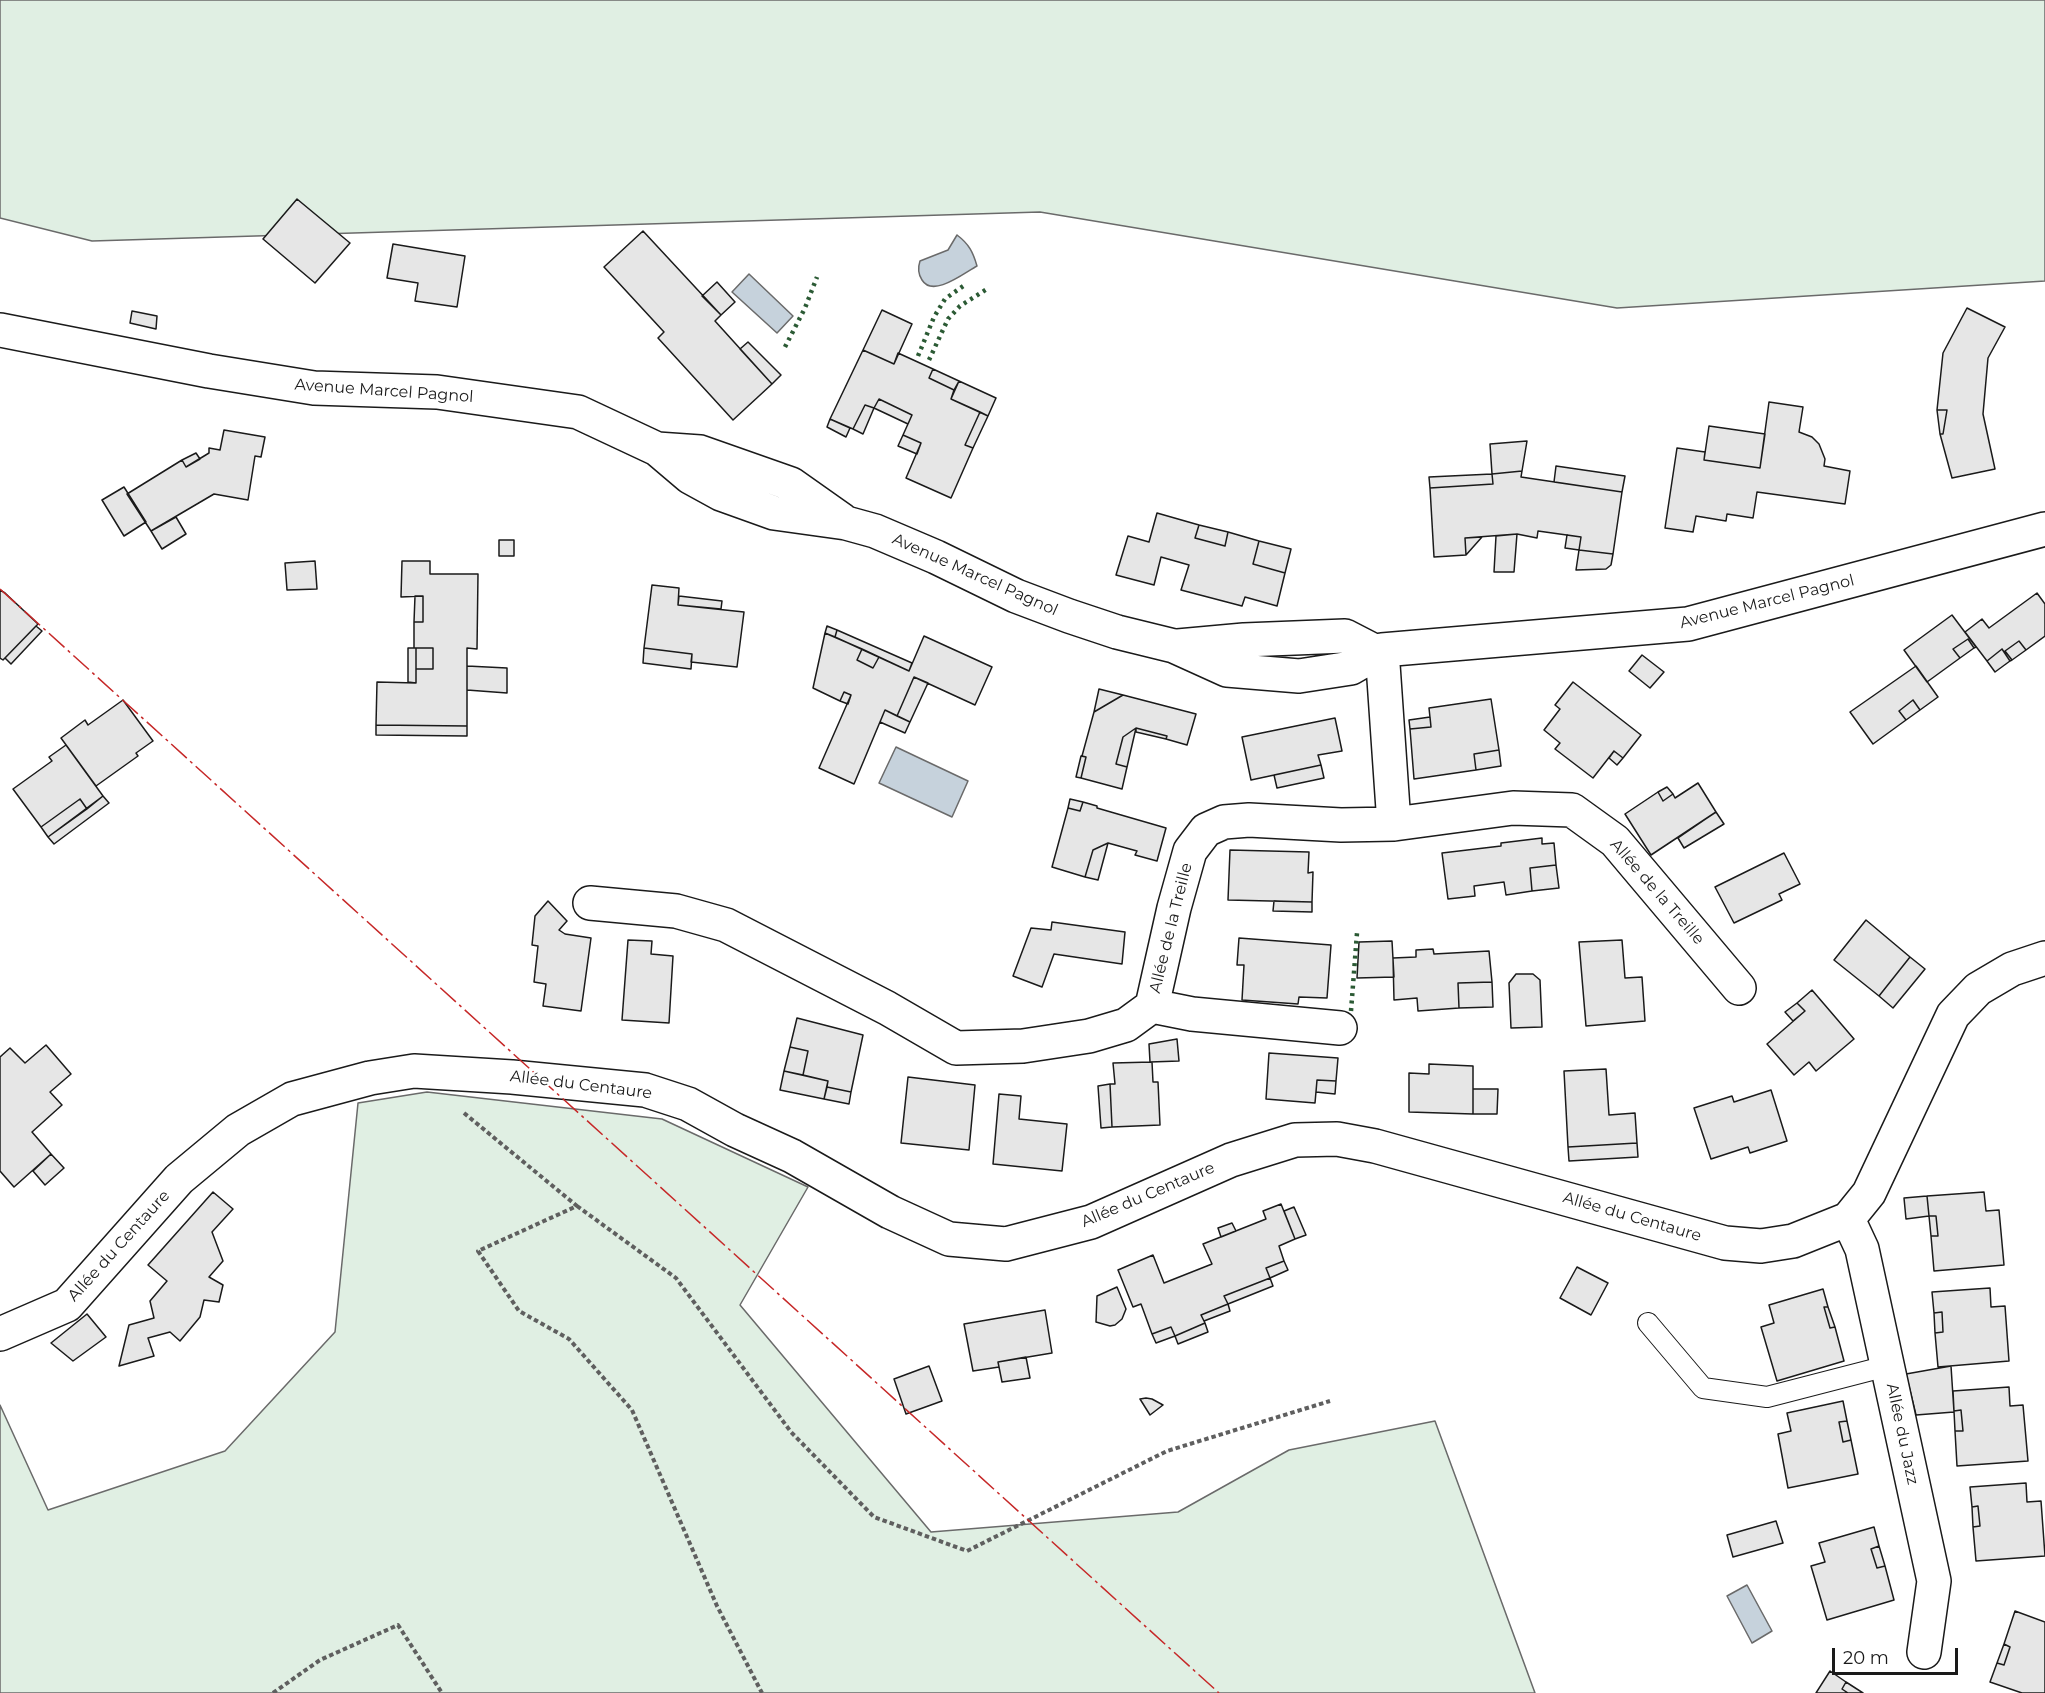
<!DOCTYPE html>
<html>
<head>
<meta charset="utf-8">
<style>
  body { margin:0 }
  #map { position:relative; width:2045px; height:1693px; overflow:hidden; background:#fff; font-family:Montserrat,sans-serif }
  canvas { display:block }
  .scale { position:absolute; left:1832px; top:1648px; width:126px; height:27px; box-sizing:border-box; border:3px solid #1a1a1a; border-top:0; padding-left:8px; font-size:18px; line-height:21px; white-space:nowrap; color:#1a1a1a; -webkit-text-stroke:4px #fff; paint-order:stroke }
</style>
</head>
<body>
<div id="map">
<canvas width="2045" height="1693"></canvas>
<div class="scale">20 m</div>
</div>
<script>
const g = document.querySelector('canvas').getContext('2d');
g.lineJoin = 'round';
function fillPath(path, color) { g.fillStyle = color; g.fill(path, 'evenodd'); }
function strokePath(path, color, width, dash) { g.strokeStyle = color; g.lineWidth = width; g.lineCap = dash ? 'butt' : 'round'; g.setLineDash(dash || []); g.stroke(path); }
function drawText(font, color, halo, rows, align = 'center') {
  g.font = font + ' Montserrat,sans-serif'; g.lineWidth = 4.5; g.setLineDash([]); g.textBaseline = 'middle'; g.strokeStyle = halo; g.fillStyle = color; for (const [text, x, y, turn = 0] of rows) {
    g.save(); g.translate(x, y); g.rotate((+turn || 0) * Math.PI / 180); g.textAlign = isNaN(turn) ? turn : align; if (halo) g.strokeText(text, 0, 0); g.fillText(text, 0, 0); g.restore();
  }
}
const green = new Path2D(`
  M 0,0 L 2045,0 L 2045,281 L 1617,308 L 1040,212 L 92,241 L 0,218 Z
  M 427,1092 L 662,1119 L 808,1187 L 740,1305 L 931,1532 L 1178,1512 L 1289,1450 L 1435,1421 L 1535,1693 L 0,1693 L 0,1405 L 48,1510 L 225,1451 L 335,1332 L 358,1103 Z`);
const water = new Path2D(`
  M 957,235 C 969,244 973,252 977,266 C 964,273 933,298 922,280 C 918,274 918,267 920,261 L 948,250 Z
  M 749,274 L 793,316 L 777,333 L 732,292 Z
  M 896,747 L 968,781 L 952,817 L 879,783 Z
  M 1747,1585 L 1772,1631 L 1752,1643 L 1727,1596 Z`);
const building = new Path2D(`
  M 297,199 L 350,243 L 315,283 L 263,239 Z
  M 643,231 L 721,315 L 715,321 L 772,384 L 733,420 L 658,338 L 664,332 L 604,267 Z
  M 393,244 L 465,256 L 457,307 L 415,301 L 418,283 L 387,278 Z
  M 717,282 L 735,302 L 721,315 L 702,296 Z
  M 1967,308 L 2005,327 L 1988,358 L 1983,414 L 1995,469 L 1952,478 L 1940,434 L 1943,434 L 1947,410 L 1937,410 L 1943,353 Z
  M 882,310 L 912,324 L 894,364 L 863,350 Z
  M 132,311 L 157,316 L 156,329 L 130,323 Z
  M 748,342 L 781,375 L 772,384 L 740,349 Z
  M 863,350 L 894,364 L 898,353 L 933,369 L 929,378 L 954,390 L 951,399 L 980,412 L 965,445 L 973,448 L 951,498 L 906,478 L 921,443 L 903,435 L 912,415 L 879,399 L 874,408 L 865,405 L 853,429 L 830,419 Z
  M 933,369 L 959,381 L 954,390 L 929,378 Z
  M 959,381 L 996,398 L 988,416 L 951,399 Z
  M 879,399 L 912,415 L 908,424 L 874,408 Z
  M 1769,402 L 1803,407 L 1799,432 L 1812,437 L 1819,444 L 1825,459 L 1824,466 L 1850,471 L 1845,504 L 1757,492 L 1753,518 L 1727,514 L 1726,521 L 1696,516 L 1693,532 L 1665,528 L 1677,448 L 1705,452 L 1704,460 L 1760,468 Z
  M 865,405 L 874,408 L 863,434 L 853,429 Z
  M 1937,410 L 1947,410 L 1943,434 L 1940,434 Z
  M 980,412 L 988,416 L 973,448 L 965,445 Z
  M 830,419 L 850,428 L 846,437 L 827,427 Z
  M 1709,426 L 1765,434 L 1760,468 L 1704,460 Z
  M 224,430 L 265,437 L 261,457 L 255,456 L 248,500 L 214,494 L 151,531 L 127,494 L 182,460 L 186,467 L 209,453 L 209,448 L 220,450 Z
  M 903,435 L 921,443 L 917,454 L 898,446 Z
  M 1527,441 L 1522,471 L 1492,474 L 1490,444 Z
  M 196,453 L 200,459 L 186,467 L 182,460 Z
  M 1556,466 L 1625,476 L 1622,492 L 1554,482 Z
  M 1522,471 L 1521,477 L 1622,492 L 1613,554 L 1579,550 L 1581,537 L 1538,531 L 1537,538 L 1517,534 L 1465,538 L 1466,555 L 1434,557 L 1430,488 L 1493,484 L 1492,474 Z
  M 1492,474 L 1493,484 L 1430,488 L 1429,477 Z
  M 124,487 L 146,522 L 124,536 L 102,500 Z
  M 1157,513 L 1199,525 L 1195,538 L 1225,546 L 1228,532 L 1259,541 L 1253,564 L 1285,573 L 1277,606 L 1245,597 L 1242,606 L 1181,590 L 1189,565 L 1161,557 L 1154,585 L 1116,575 L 1128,536 L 1149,542 Z
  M 176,517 L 186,534 L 162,549 L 151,531 Z
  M 1199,525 L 1228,532 L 1225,546 L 1195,538 Z
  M 1517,534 L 1514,572 L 1494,572 L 1496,536 Z
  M 1567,535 L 1581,537 L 1579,550 L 1565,548 Z
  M 1482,537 L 1466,555 L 1465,538 Z
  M 499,540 L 514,540 L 514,556 L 499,556 Z
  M 1259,541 L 1291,549 L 1285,573 L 1253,564 Z
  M 1579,550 L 1613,554 L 1611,565 L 1606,569 L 1576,570 Z
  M 315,561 L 317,589 L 287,590 L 285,563 Z
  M 402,561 L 430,561 L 430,574 L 478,574 L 477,649 L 467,648 L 467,726 L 376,725 L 377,682 L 416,683 L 416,669 L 433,669 L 433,648 L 414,648 L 414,622 L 423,622 L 423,596 L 401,597 Z
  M 652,585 L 679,588 L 678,605 L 744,612 L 737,667 L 691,662 L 692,654 L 644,648 Z
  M 0,590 L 5,593 L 38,624 L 3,660 L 0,658 Z
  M 2037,593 L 2045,604 L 2045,636 L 2026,650 L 2019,641 L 2005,651 L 2012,660 L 2010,661 L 2002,649 L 1987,661 L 1965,632 L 1982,619 L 1989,628 Z
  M 415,596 L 423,596 L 423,622 L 414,622 Z
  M 679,596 L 722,601 L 721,609 L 678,605 Z
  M 1952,615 L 1976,647 L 1974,648 L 1968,639 L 1953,649 L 1960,658 L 1927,682 L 1904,650 Z
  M 36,626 L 42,631 L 11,664 L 5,658 Z
  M 827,626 L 837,630 L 835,637 L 825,633 Z
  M 837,630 L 912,663 L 909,671 L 835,637 Z
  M 825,633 L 862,649 L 857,660 L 873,668 L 879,657 L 909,671 L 924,636 L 992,667 L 975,705 L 914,677 L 897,716 L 885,710 L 854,784 L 819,768 L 851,695 L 844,692 L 840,701 L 813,688 Z
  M 1968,639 L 1974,648 L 1960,658 L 1953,649 Z
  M 2019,641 L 2026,650 L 2012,660 L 2005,651 Z
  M 408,648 L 416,648 L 416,683 L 408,682 Z
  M 416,648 L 433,648 L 433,669 L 416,669 Z
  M 644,648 L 692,654 L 691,669 L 643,663 Z
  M 862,649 L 879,657 L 873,668 L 857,660 Z
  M 2002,649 L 2010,661 L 1995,672 L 1987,661 Z
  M 1642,655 L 1664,672 L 1650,688 L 1629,671 Z
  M 467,666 L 507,668 L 507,693 L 467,690 Z
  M 1916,666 L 1938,697 L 1920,710 L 1913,700 L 1899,711 L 1906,720 L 1873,744 L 1850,712 Z
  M 914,677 L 928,683 L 910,722 L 897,716 Z
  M 1573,682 L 1641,735 L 1623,758 L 1614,751 L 1593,778 L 1555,749 L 1560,743 L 1544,730 L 1560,709 L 1555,705 Z
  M 1099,689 L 1123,695 L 1094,712 Z
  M 844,692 L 851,695 L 848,704 L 840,701 Z
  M 1123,695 L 1196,714 L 1187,745 L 1166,739 L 1167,736 L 1136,728 L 1123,737 L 1116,764 L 1127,767 L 1122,789 L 1081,778 L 1086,757 L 1082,756 L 1094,712 Z
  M 1491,699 L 1499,750 L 1474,754 L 1476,770 L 1414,779 L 1410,729 L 1431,727 L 1429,708 Z
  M 123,700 L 153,741 L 136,753 L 138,756 L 96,786 L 61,738 L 85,720 L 88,725 Z
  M 1913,700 L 1920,710 L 1906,720 L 1899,711 Z
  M 885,710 L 910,722 L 905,733 L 880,722 Z
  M 1430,717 L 1431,727 L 1410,729 L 1409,720 Z
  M 1335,718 L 1342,751 L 1318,755 L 1321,765 L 1251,780 L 1242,737 Z
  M 376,725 L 467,726 L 467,736 L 376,735 Z
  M 1136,728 L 1167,736 L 1166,739 L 1136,732 Z
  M 1136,728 L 1127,767 L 1116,764 L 1123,737 Z
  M 66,745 L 103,796 L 87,809 L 80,799 L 41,827 L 13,789 L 52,761 L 49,757 Z
  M 1499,750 L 1501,766 L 1476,770 L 1474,754 Z
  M 1614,751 L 1623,758 L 1617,765 L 1609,758 Z
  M 1081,756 L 1086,757 L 1081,778 L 1076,777 Z
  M 1321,765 L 1324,778 L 1277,788 L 1274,775 Z
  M 1698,783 L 1716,812 L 1651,855 L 1625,814 L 1658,792 L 1663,801 L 1673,794 L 1675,798 Z
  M 1667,787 L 1673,794 L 1663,801 L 1658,792 Z
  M 103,796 L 109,803 L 54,844 L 48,837 Z
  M 80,799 L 87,809 L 48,837 L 41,827 Z
  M 1070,799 L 1083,802 L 1080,811 L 1068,808 Z
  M 1083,802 L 1097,806 L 1097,808 L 1166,828 L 1157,861 L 1135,855 L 1137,851 L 1108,843 L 1093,850 L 1085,877 L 1052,867 L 1068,808 L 1080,811 Z
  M 1716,812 L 1724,824 L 1684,848 L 1678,838 Z
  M 1542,838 L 1542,844 L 1554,843 L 1556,865 L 1530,868 L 1532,891 L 1506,895 L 1504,882 L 1474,886 L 1475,896 L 1448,899 L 1442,853 L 1501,846 L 1501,843 Z
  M 1108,843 L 1098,880 L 1085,877 L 1093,850 Z
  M 1230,850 L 1309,852 L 1308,873 L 1313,872 L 1312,902 L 1228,900 Z
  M 1784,853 L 1800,884 L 1779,894 L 1782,900 L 1734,923 L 1715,887 Z
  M 1556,865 L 1559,888 L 1532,891 L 1530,868 Z
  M 548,901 L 567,921 L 559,930 L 565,934 L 591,938 L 581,1011 L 543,1006 L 546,984 L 534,982 L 538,946 L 532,945 L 535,916 Z
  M 1274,901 L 1312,902 L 1312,912 L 1273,911 Z
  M 1866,920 L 1910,957 L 1879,996 L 1834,960 Z
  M 1052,922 L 1125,932 L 1122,964 L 1054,954 L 1042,987 L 1013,976 L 1031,928 L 1051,930 Z
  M 1239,938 L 1331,945 L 1327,998 L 1299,997 L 1298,1004 L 1242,1000 L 1244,965 L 1237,965 Z
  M 628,940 L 652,941 L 651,954 L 673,956 L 669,1023 L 622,1020 Z
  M 1622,940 L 1625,978 L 1642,977 L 1645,1021 L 1586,1026 L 1579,942 Z
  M 1392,941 L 1394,977 L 1357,978 L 1359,942 Z
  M 1433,949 L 1434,954 L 1489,951 L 1492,982 L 1458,983 L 1459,1008 L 1418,1011 L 1417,998 L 1394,1000 L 1393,958 L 1416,957 L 1416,950 Z
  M 1910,957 L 1925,969 L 1893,1008 L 1879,996 Z
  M 1516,974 L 1533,974 L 1540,980 L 1542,1027 L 1511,1028 L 1509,983 Z
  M 1492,982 L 1493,1007 L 1459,1008 L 1458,983 Z
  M 1812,990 L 1854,1039 L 1816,1071 L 1809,1062 L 1794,1075 L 1767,1044 L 1805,1011 L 1797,1003 Z
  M 1797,1003 L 1805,1011 L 1793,1021 L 1785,1012 Z
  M 797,1018 L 863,1035 L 851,1092 L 827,1087 L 828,1081 L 803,1075 L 808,1051 L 790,1047 Z
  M 1177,1039 L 1179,1061 L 1150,1062 L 1149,1044 Z
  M 46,1045 L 71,1074 L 50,1092 L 62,1105 L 32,1132 L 51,1154 L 14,1187 L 0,1171 L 0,1057 L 10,1048 L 25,1063 Z
  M 790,1047 L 808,1051 L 803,1075 L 784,1071 Z
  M 1269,1053 L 1338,1058 L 1336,1081 L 1317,1080 L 1315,1103 L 1266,1099 Z
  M 1152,1062 L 1153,1082 L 1158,1082 L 1160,1125 L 1112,1127 L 1110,1084 L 1115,1084 L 1113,1063 Z
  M 1429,1064 L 1473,1066 L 1473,1114 L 1409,1112 L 1409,1073 L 1429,1074 Z
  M 1606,1069 L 1609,1115 L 1635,1113 L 1637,1143 L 1568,1147 L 1564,1071 Z
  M 784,1071 L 828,1081 L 824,1099 L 780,1090 Z
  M 908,1077 L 975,1085 L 969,1150 L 901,1143 Z
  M 1317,1080 L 1336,1081 L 1335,1094 L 1316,1092 Z
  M 1110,1084 L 1112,1127 L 1101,1128 L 1098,1086 Z
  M 827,1087 L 851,1092 L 849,1104 L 824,1099 Z
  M 1473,1089 L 1498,1089 L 1497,1114 L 1473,1114 Z
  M 1771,1090 L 1787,1141 L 1750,1153 L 1748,1147 L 1711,1159 L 1694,1108 L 1732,1096 L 1734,1102 Z
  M 999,1094 L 1021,1096 L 1019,1119 L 1067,1124 L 1062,1171 L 993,1164 Z
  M 1637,1143 L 1638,1157 L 1569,1161 L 1568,1147 Z
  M 51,1154 L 64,1168 L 45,1185 L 33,1171 Z
  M 213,1192 L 233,1209 L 212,1232 L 223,1261 L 209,1277 L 223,1285 L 219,1302 L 204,1300 L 200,1317 L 180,1341 L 170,1332 L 148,1338 L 154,1356 L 119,1366 L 129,1325 L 154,1318 L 150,1301 L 167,1281 L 148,1265 Z
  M 1984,1192 L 1986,1211 L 1999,1210 L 2004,1265 L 1934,1271 L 1931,1236 L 1938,1236 L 1936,1216 L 1929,1216 L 1927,1196 Z
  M 1927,1196 L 1929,1216 L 1906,1219 L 1904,1198 Z
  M 1281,1204 L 1295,1239 L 1279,1246 L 1284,1261 L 1266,1268 L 1270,1278 L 1224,1296 L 1228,1304 L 1201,1315 L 1205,1323 L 1175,1336 L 1171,1327 L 1152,1334 L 1141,1304 L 1133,1307 L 1118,1270 L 1153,1255 L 1164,1283 L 1212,1264 L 1203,1244 L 1266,1219 L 1263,1211 Z
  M 1294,1207 L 1306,1235 L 1295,1239 L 1284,1211 Z
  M 1929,1216 L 1936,1216 L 1938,1236 L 1931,1236 Z
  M 1232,1223 L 1236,1231 L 1221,1237 L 1218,1228 Z
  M 1284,1261 L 1288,1270 L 1270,1278 L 1266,1268 Z
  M 1577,1267 L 1608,1283 L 1591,1315 L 1560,1298 Z
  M 1270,1278 L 1273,1286 L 1228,1304 L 1224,1296 Z
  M 1117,1287 L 1126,1309 L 1122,1319 L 1115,1325 L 1110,1326 L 1096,1322 L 1097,1296 Z
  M 1990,1288 L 1991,1307 L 2005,1306 L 2009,1361 L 1938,1367 L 1935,1333 L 1943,1332 L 1942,1312 L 1934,1313 L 1932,1292 Z
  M 1823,1289 L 1828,1307 L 1824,1307 L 1830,1328 L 1835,1327 L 1844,1361 L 1777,1381 L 1761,1327 L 1774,1323 L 1769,1305 Z
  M 1228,1304 L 1230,1311 L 1204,1321 L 1201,1315 Z
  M 1824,1307 L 1828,1307 L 1835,1327 L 1830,1328 Z
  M 1045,1310 L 1052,1353 L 998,1362 L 999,1367 L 973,1371 L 964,1324 Z
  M 1942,1312 L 1943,1332 L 1935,1333 L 1934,1313 Z
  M 87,1314 L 106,1337 L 73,1361 L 51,1343 Z
  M 1205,1323 L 1208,1332 L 1178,1344 L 1175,1336 Z
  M 1171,1327 L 1175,1336 L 1156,1343 L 1152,1334 Z
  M 1026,1357 L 1030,1378 L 1002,1382 L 998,1362 Z
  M 929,1366 L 942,1401 L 906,1414 L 894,1379 Z
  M 1951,1366 L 1954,1412 L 1916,1415 L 1906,1374 Z
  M 2009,1387 L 2010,1406 L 2023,1405 L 2028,1461 L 1957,1466 L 1955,1431 L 1963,1431 L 1961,1410 L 1954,1411 L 1953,1391 Z
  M 1146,1398 L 1152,1399 L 1163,1405 L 1150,1415 L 1140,1399 Z
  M 1843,1401 L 1847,1421 L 1839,1422 L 1843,1442 L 1851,1440 L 1858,1474 L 1788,1488 L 1778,1434 L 1791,1431 L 1787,1413 Z
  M 1961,1410 L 1963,1431 L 1955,1431 L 1954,1411 Z
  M 1847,1421 L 1851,1440 L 1843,1442 L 1839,1422 Z
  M 2026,1483 L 2027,1502 L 2041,1501 L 2045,1556 L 1976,1561 L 1973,1527 L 1980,1526 L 1978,1506 L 1972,1507 L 1970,1487 Z
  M 1978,1506 L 1980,1526 L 1973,1527 L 1972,1507 Z
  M 1776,1521 L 1783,1543 L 1733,1557 L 1727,1535 Z
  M 1874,1527 L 1879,1546 L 1871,1549 L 1877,1568 L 1885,1566 L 1894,1600 L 1827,1620 L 1811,1566 L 1825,1562 L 1819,1543 Z
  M 1879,1546 L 1885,1566 L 1877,1568 L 1871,1549 Z
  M 2015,1611 L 2045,1622 L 2045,1693 L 2022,1693 L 1990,1682 L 1997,1663 L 2004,1665 L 2010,1647 L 2004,1644 Z
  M 2004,1644 L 2010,1647 L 2004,1665 L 1997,1663 Z
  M 1830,1671 L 1846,1682 L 1842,1689 L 1848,1693 L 1816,1693 Z
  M 1846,1682 L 1863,1693 L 1848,1693 L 1842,1689 Z`);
const path = new Path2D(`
  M 464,1113 L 577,1206 L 478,1251 L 519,1311 L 569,1339 L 632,1410 L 717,1606 L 762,1693
  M 577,1206 L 676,1278 L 791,1432 L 874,1517 L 967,1551 L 1167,1451 L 1330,1401
  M 273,1693 L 320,1660 L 398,1625 L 442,1693`);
const service = new Path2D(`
  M 1648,1323 L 1703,1388 L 1767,1397 L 1887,1366`);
const minor = new Path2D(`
  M 0,330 L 209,371 L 314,388 L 437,392 L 578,412 L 657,449 L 690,477 L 721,494 L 774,513 L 846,523 L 875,531 L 936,557 L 1016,596 L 1069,616 L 1117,632 L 1174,646 L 1227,670 L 1299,676 L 1351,668 L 1382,650 L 1688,624 L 2045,529
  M 657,449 L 700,452 L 791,484 L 842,520
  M 1178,646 L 1244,640 L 1345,636 L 1376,652
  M 1382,650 L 1394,824
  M 590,903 L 676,911 L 726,925 L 887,1008 L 956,1048 L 1023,1046 L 1089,1036 L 1126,1025 L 1152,1006 L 1174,908 L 1190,851 L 1206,830 L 1224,822 L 1249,820 L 1341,825 L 1394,824 L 1513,808 L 1572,810 L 1615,841 L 1739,988
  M 1152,1006 L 1192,1014 L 1340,1028
  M 1848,1219 L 1862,1249 L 1934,1581 L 1924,1652
  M 0,1334 L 67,1305 L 179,1179 L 238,1130 L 292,1099 L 370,1078 L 414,1071 L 512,1077 L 645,1090 L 688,1104 L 735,1130 L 792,1156 L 890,1212 L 949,1239 L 1006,1244 L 1091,1222 L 1231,1160 L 1295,1140 L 1337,1139 L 1375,1146 L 1725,1243 L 1761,1246 L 1793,1241 L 1848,1219 L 1869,1193 L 1953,1015 L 1978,989 L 2012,969 L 2045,958`);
const hedge = new Path2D(`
  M 785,347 L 805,308 L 817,277
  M 918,356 L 934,317 L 945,299 L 966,284
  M 929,360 L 948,319 L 960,306 L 987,289
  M 1351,1011 L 1357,933`);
const power = new Path2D(`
  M 0,589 L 1219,1693`);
const streetNames = [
  ["Avenue Marcel Pagnol",384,391,4],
  ["Avenue Marcel Pagnol",975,575,24],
  ["Avenue Marcel Pagnol",1767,602,-14],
  ["Allée de la Treille",1657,892,49],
  ["Allée de la Treille",1171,928,-76],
  ["Allée du Centaure",581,1085,7],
  ["Allée du Centaure",1148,1195,-23],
  ["Allée du Centaure",1632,1217,16],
  ["Allée du Centaure",119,1246,-48],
  ["Allée du Jazz",1902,1434,78]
];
fillPath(green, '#e0efe3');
strokePath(green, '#6a6a6a', 1.5);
fillPath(water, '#c6d2dc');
strokePath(water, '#6a6a6a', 1.5);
fillPath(building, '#e6e6e6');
strokePath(building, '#1a1a1a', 1.5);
strokePath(service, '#1a1a1a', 22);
strokePath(minor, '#1a1a1a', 36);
strokePath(path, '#5f5f5f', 4, [4.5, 3]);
strokePath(service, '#fff', 20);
strokePath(minor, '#fff', 33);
strokePath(hedge, '#2b5a34', 4.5, [3, 4.5]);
strokePath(power, '#c62828', 1.5, [21, 4.5, 3, 4.5]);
drawText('16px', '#1a1a1a', '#fff', streetNames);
</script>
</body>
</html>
